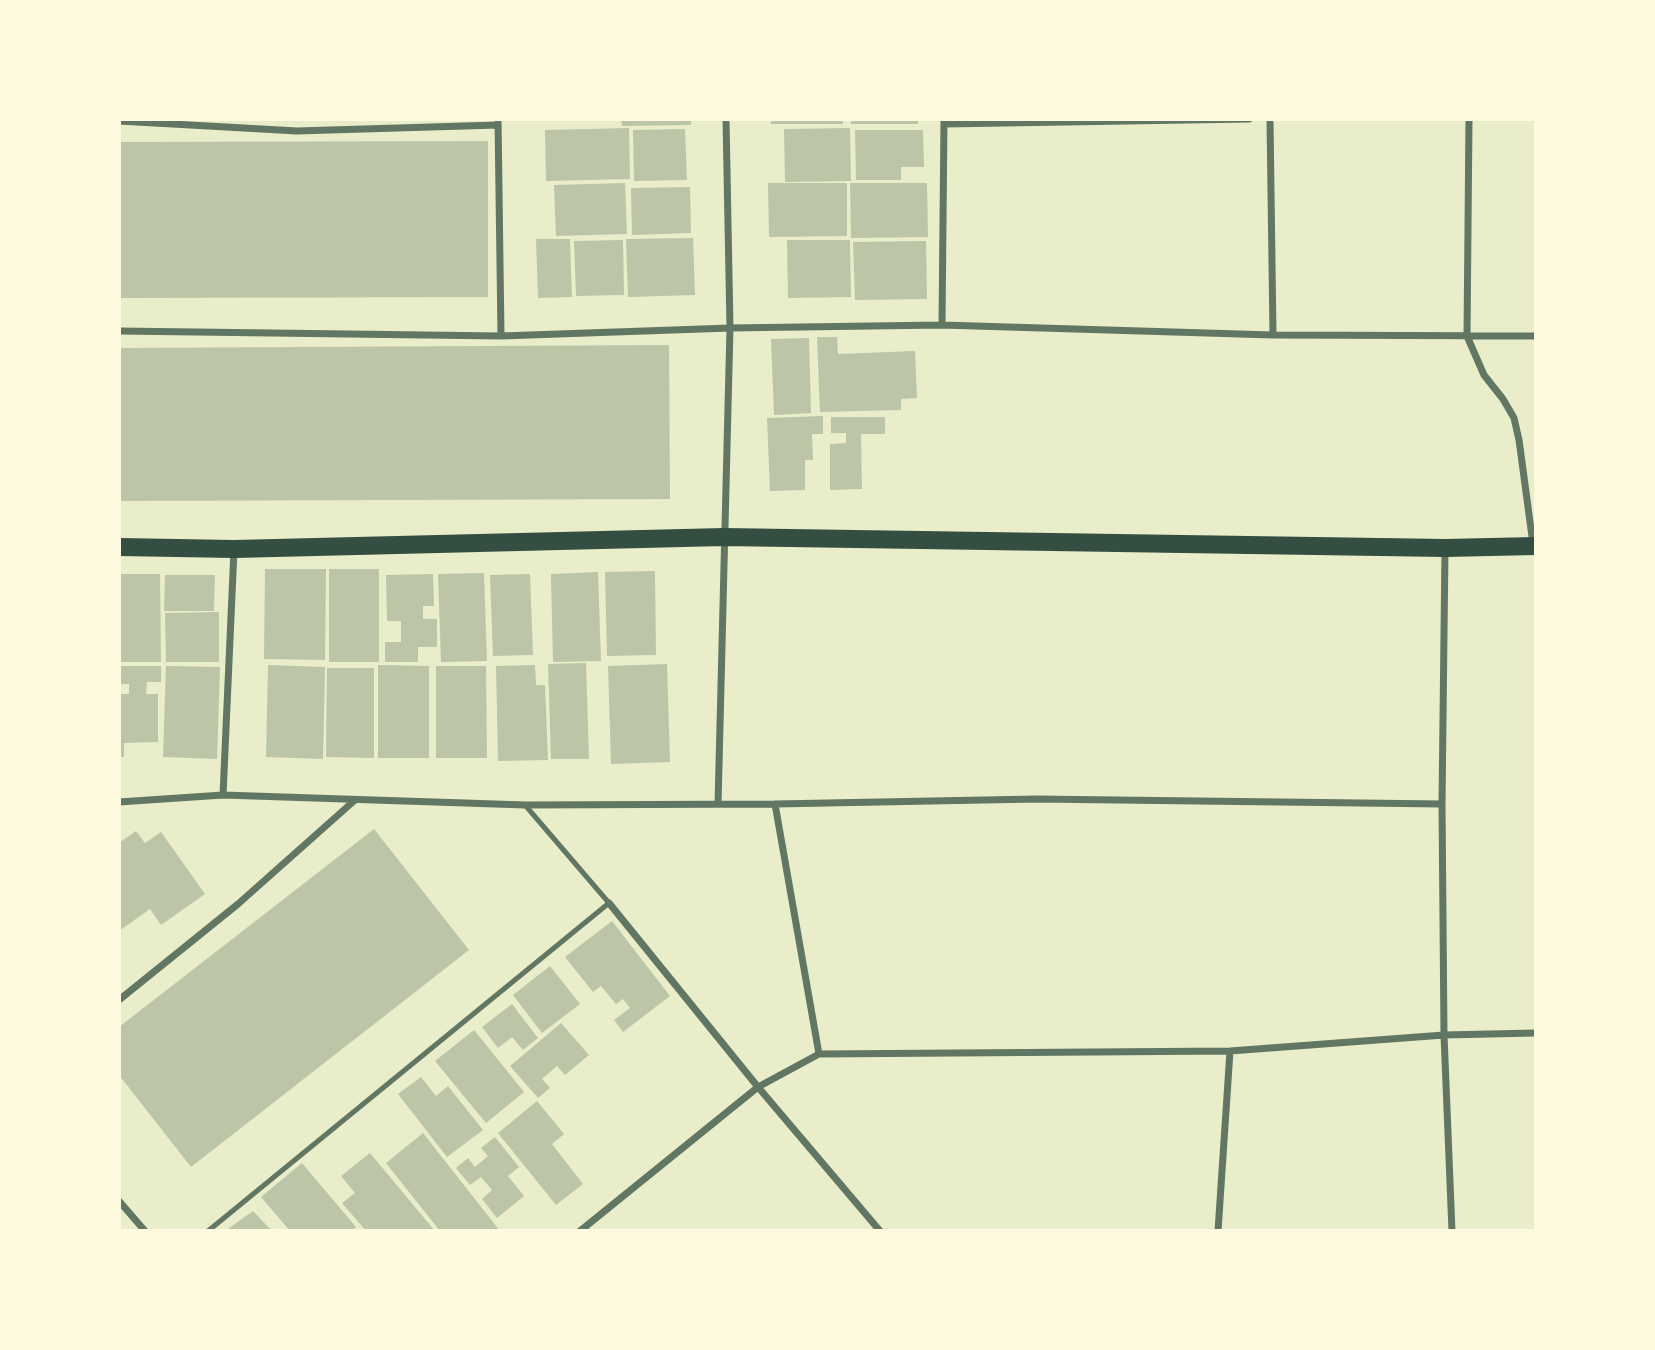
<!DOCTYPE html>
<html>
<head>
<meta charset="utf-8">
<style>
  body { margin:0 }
  #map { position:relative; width:1655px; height:1350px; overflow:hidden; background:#e9edc9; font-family:"PT Sans Narrow",sans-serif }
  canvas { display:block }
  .frame { position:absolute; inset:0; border:121px solid #fefae0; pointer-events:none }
</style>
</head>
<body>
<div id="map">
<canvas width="1655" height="1350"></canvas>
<div class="frame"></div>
</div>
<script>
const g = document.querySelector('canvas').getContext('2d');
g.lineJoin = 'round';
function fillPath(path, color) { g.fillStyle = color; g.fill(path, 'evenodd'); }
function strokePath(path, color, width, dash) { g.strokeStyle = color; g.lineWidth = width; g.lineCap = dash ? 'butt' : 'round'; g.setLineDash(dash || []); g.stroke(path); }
const building = new Path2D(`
  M 621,119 L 691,119 L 691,125 L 622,126 Z
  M 771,119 L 843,119 L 843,124 L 771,124 Z
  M 851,119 L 918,119 L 918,124 L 851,124 Z
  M 629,128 L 630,179 L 546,181 L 545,130 Z
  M 850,128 L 851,181 L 785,182 L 784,129 Z
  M 685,129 L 687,180 L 634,181 L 633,130 Z
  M 855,130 L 923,130 L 924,167 L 901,167 L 901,180 L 856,180 Z
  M 488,141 L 488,297 L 119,298 L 119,142 Z
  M 625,183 L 627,234 L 556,236 L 554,185 Z
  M 768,183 L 847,183 L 847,236 L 769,237 Z
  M 850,183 L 927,183 L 928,237 L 851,238 Z
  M 690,187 L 691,233 L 632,235 L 631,188 Z
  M 693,238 L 695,295 L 628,297 L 626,239 Z
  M 536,239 L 570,239 L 572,297 L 538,298 Z
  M 623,240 L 624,295 L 576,296 L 574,241 Z
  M 787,240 L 850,240 L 851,297 L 788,298 Z
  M 926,241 L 927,299 L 855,300 L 853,242 Z
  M 817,337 L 837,337 L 838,354 L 915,351 L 917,398 L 901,399 L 901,410 L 820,412 Z
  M 809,338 L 811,413 L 774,415 L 771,339 Z
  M 669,345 L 670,499 L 119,501 L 119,348 Z
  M 823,416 L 823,434 L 812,434 L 813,460 L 805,460 L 805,490 L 770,491 L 767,418 Z
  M 831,417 L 885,417 L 885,434 L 861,434 L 862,489 L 830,490 L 830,444 L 846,443 L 846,433 L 831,433 Z
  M 265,569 L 326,569 L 325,660 L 264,659 Z
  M 329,569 L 379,569 L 379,662 L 329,662 Z
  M 655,571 L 656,655 L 607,656 L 605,572 Z
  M 598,572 L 601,661 L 553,662 L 551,574 Z
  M 484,573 L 487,661 L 441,662 L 438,574 Z
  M 119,574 L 160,574 L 161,662 L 119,662 Z
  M 433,574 L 434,606 L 423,606 L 423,619 L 437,619 L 437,647 L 418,647 L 418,662 L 385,662 L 385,642 L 401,642 L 401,621 L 387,621 L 386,575 Z
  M 530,574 L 533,655 L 493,656 L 490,575 Z
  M 165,575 L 215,575 L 214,611 L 164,611 Z
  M 219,612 L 219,662 L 166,662 L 165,613 Z
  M 586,663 L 589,759 L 551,759 L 548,664 Z
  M 667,664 L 670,762 L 611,764 L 608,666 Z
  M 268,665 L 325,667 L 323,759 L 266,757 Z
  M 378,665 L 429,666 L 429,758 L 378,758 Z
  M 535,665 L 536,685 L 545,685 L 548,760 L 498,761 L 496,666 Z
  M 119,666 L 161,666 L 161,682 L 147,682 L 146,694 L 158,694 L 158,742 L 124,743 L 124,757 L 119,757 L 119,694 L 129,694 L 129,684 L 119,684 Z
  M 166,666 L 220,667 L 217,759 L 163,757 Z
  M 436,666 L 486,666 L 487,758 L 436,758 Z
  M 327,668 L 374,668 L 374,758 L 326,757 Z
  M 374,829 L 469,950 L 191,1167 L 119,1075 L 119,1027 Z
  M 136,831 L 145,843 L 161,832 L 205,894 L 161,925 L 150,909 L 119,931 L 119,843 Z
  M 612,921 L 670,996 L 623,1032 L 614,1020 L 630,1008 L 623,999 L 616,1004 L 601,986 L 593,992 L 565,957 Z
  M 550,966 L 580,1004 L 542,1033 L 513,995 Z
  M 512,1004 L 538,1038 L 523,1050 L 512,1037 L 498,1048 L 482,1027 Z
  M 561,1023 L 589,1055 L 565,1075 L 557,1066 L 542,1079 L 550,1088 L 538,1098 L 510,1066 Z
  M 474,1030 L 524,1092 L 486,1123 L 435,1061 Z
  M 421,1077 L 436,1096 L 448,1086 L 483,1130 L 447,1157 L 398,1094 Z
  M 537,1101 L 564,1134 L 552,1144 L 583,1184 L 556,1205 L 498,1133 Z
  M 423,1133 L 500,1231 L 440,1231 L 386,1163 Z
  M 495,1137 L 519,1167 L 508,1176 L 524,1196 L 497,1218 L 482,1199 L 492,1190 L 481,1177 L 470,1185 L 456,1168 L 468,1158 L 475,1167 L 488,1156 L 481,1148 Z
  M 370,1153 L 435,1231 L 366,1231 L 342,1203 L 355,1193 L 341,1176 Z
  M 302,1163 L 356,1227 L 352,1231 L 290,1231 L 261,1197 Z
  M 253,1211 L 272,1231 L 225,1231 Z`);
const service = new Path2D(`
  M 208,1231 L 609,903 L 525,805`);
const minor = new Path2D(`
  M 498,119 L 501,336
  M 1270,119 L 1273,335
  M 1469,119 L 1467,336 L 1484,375 L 1503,399 L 1514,418 L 1519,440 L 1533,544
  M 119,121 L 297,131 L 498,125
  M 944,124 L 1249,119
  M 942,325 L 944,119
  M 119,331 L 501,336 L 730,328 L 942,325 L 1273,335 L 1536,336
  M 1445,549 L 1442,804 L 1444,1035 L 1452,1231
  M 223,795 L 234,550
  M 119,802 L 223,795 L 525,805 L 775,804 L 1036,799 L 1442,804
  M 718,804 L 730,328 L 726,119
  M 775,804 L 819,1054
  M 609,903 L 758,1087 L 880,1231
  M 119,1000 L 238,904 L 355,800
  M 119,1201 L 145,1231
  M 580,1231 L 758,1087 L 819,1054 L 1230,1051 L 1444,1035 L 1536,1033
  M 1218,1231 L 1230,1051`);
const primary = new Path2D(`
  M 119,547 L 234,549 L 724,537 L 1445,548 L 1536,546`);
fillPath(building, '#bcc5a7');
strokePath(service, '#617663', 5);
strokePath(minor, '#617663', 7);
strokePath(primary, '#344e41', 18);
</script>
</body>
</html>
